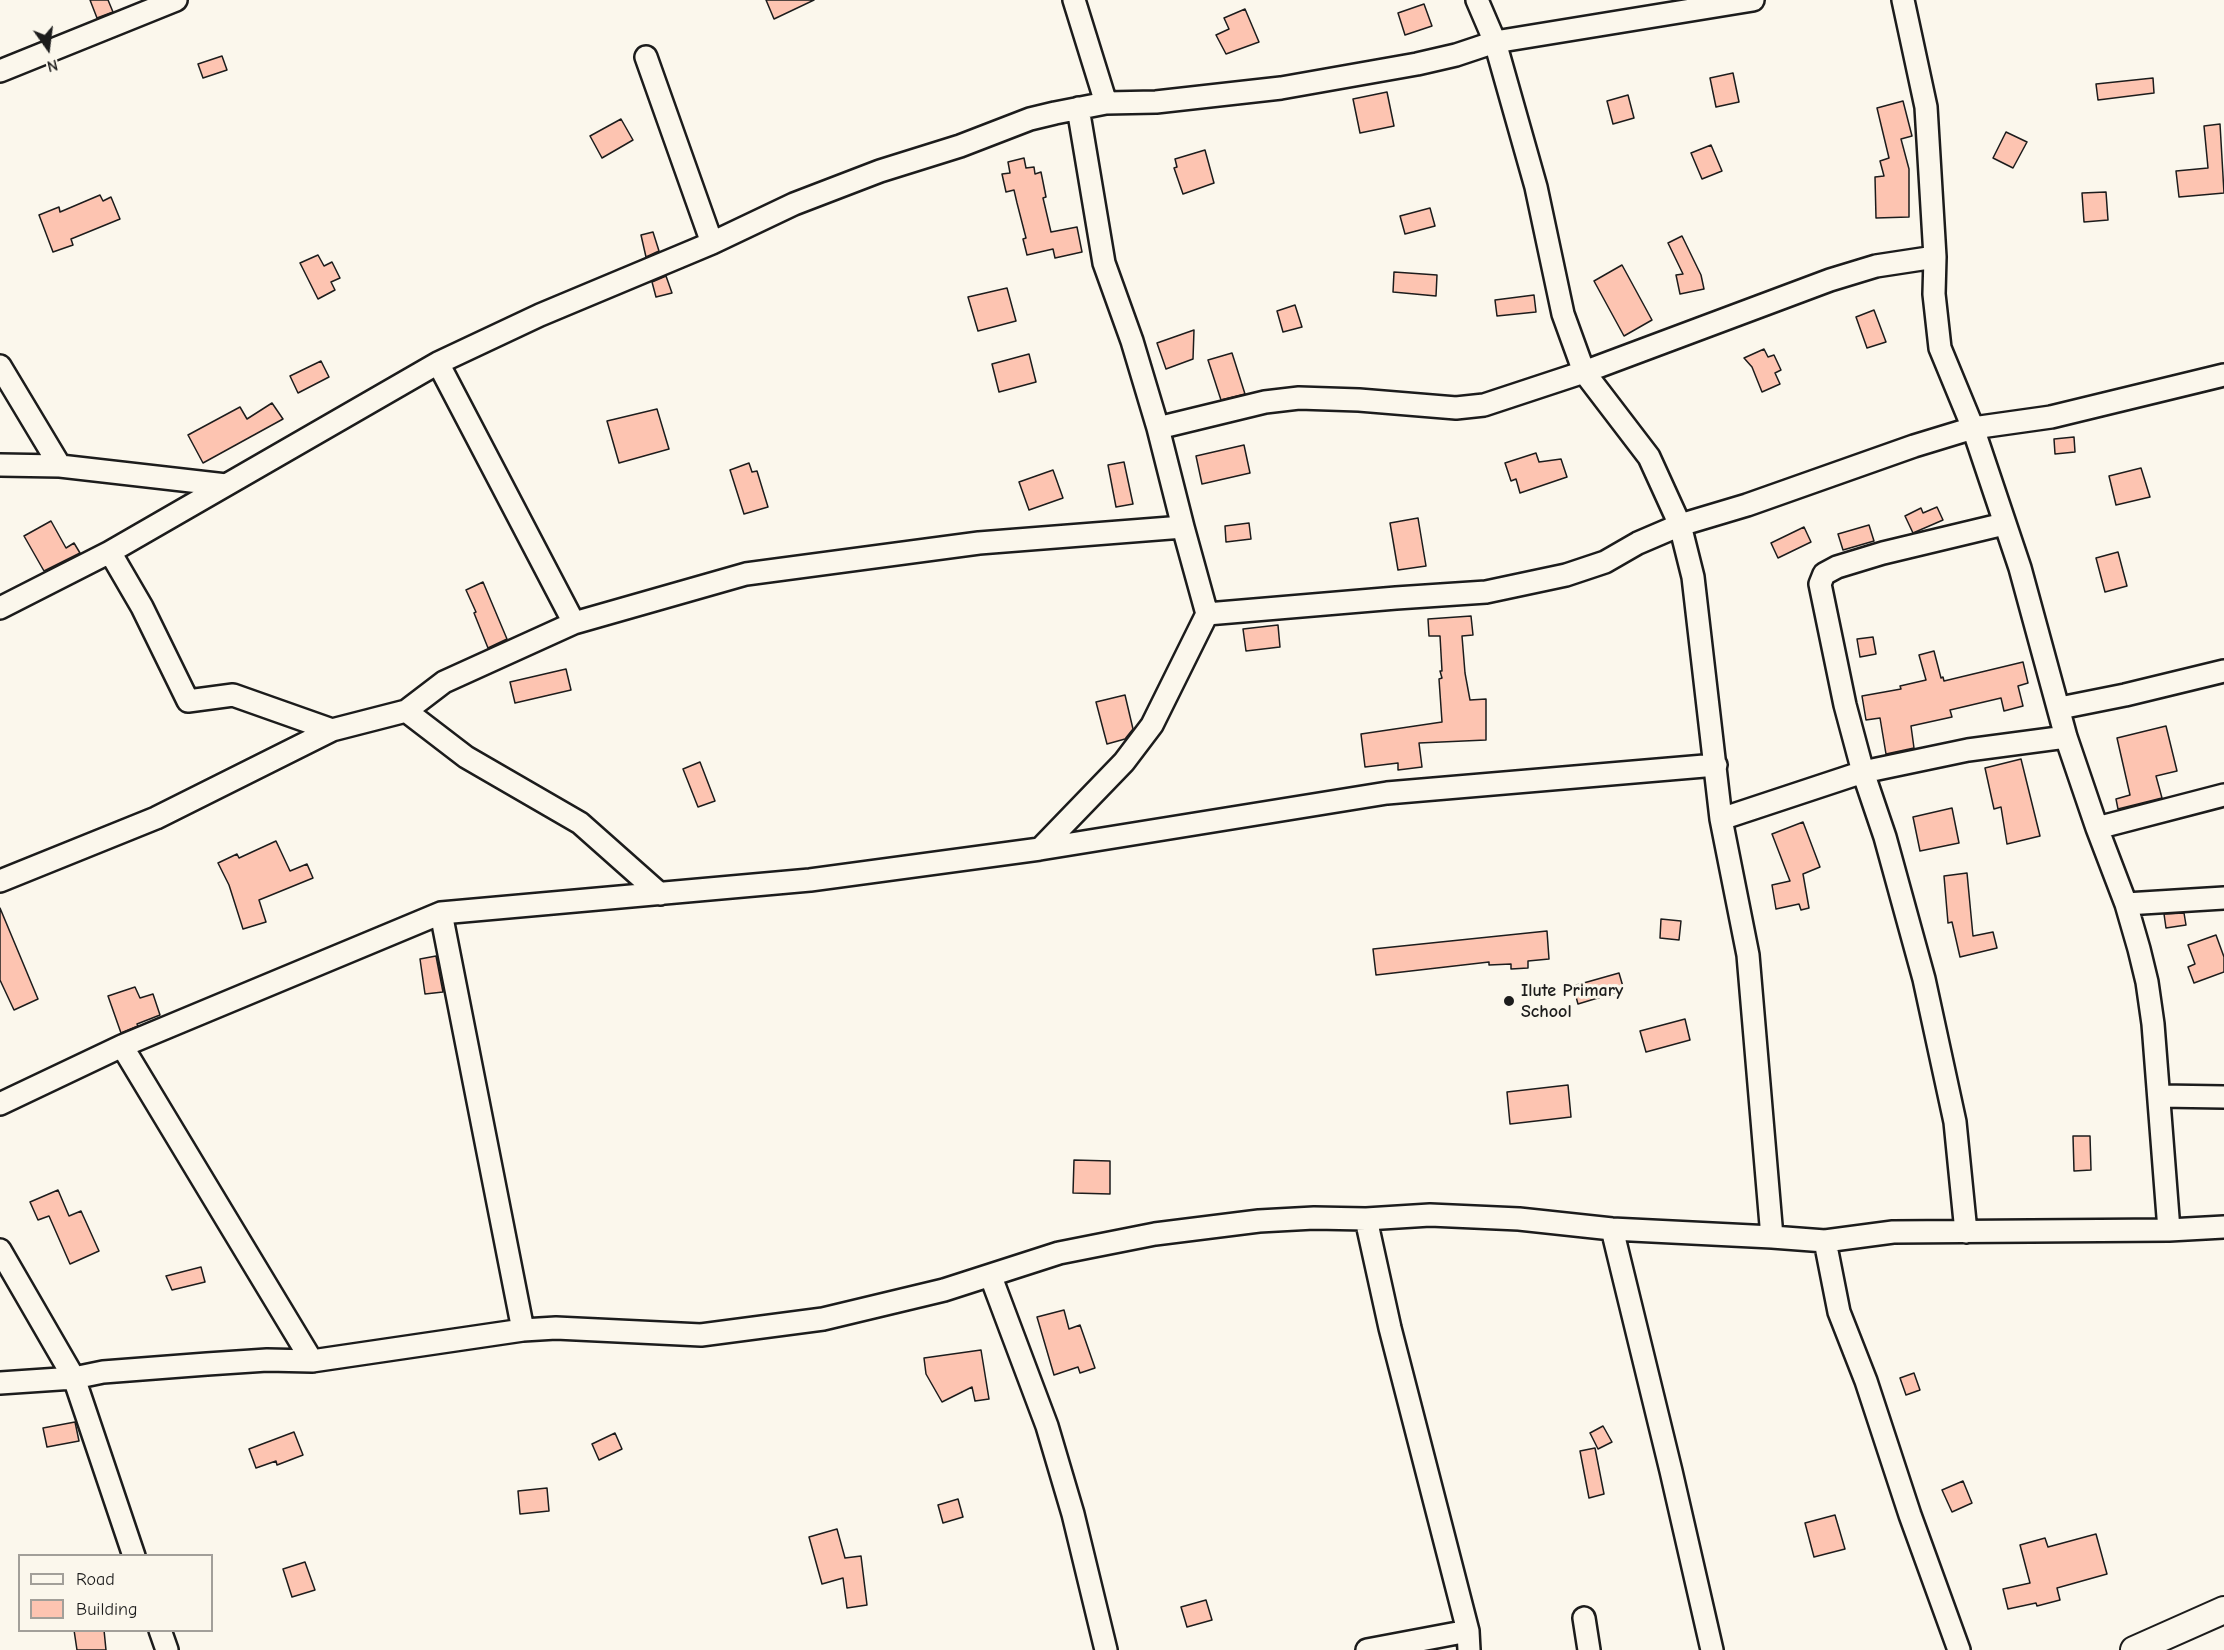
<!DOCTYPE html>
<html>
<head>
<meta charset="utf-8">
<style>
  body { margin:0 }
  #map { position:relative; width:2224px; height:1650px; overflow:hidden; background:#fbf7ec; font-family:"Comic Neue",sans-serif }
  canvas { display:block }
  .legend { position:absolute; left:18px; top:1554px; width:195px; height:78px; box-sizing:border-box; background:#fbf7ec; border:2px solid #a29f99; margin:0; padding:8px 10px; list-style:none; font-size:18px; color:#1c1c1c }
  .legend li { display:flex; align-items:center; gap:12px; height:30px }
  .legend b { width:30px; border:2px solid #a29f99 }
  .north { position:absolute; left:18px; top:18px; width:60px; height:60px; -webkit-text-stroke:4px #fbf7ec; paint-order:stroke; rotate:166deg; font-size:16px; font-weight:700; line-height:24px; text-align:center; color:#1c1c1c }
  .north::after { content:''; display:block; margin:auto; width:21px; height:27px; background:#1c1c1c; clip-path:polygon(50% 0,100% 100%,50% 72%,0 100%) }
</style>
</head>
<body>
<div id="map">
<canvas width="2224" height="1650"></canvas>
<ul class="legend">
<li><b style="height:8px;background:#fbf7ec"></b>Road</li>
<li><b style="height:16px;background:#fdc4b1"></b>Building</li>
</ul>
<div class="north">N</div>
</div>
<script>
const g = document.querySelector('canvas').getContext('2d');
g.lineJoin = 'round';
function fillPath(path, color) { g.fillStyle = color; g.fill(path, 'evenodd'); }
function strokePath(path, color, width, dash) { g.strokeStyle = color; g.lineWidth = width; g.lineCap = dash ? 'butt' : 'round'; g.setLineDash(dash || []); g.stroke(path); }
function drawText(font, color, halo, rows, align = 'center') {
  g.font = font + ' "Comic Neue",sans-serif'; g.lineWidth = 6; g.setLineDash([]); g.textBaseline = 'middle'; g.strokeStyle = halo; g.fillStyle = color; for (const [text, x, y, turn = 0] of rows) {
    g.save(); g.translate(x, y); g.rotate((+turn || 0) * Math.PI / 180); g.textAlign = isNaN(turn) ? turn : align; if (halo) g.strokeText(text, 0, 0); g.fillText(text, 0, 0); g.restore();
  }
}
const building = new Path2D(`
  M 90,0 L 108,0 L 113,12 L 97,18 Z
  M 766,0 L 814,0 L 774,19 Z
  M 1424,4 L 1432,26 L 1405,35 L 1398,13 Z
  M 1245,9 L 1259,42 L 1226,54 L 1216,35 L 1229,29 L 1224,18 Z
  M 222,56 L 227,70 L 203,78 L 198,64 Z
  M 1733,73 L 1739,102 L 1716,107 L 1710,78 Z
  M 2153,78 L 2154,93 L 2098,100 L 2096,84 Z
  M 1387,92 L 1394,126 L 1360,133 L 1353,99 Z
  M 1628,95 L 1634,118 L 1613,124 L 1607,101 Z
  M 1903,101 L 1912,136 L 1901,139 L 1909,169 L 1909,217 L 1876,218 L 1875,177 L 1884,176 L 1880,161 L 1889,158 L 1877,108 Z
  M 621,119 L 633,140 L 602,158 L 590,136 Z
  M 2220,124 L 2224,193 L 2179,197 L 2176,171 L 2208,168 L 2204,126 Z
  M 2006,132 L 2027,142 L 2013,168 L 1993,158 Z
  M 1711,145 L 1722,171 L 1702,179 L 1691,153 Z
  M 1205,150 L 1214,183 L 1183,194 L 1174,168 L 1177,167 L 1175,159 Z
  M 1024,158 L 1026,168 L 1034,167 L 1035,174 L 1041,172 L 1046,197 L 1043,198 L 1051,232 L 1077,227 L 1082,252 L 1055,258 L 1053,249 L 1027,255 L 1023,239 L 1026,238 L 1017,203 L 1014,190 L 1006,192 L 1002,174 L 1010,173 L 1008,162 Z
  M 2106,192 L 2108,220 L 2084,222 L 2082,193 Z
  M 100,195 L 103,201 L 111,197 L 120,219 L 71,239 L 73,245 L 53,252 L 39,215 L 59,207 L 60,212 Z
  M 1430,208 L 1435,226 L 1405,234 L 1400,216 Z
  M 653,232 L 659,251 L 646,257 L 641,235 Z
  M 1682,236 L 1701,275 L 1704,289 L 1680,294 L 1676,275 L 1683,274 L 1668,243 Z
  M 318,255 L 324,266 L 332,262 L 340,278 L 331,282 L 335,290 L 318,299 L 300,263 Z
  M 1622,265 L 1652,320 L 1624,336 L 1594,281 Z
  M 1394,272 L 1437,275 L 1436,296 L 1393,292 Z
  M 666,276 L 672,293 L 656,297 L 652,282 Z
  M 1007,288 L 1016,321 L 978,331 L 968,297 Z
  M 1534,295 L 1536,312 L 1497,316 L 1495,300 Z
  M 1295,305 L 1302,327 L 1283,332 L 1277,311 Z
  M 1874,310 L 1886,342 L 1867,348 L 1856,317 Z
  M 1194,330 L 1193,359 L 1166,369 L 1157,343 Z
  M 1764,349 L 1768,357 L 1774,355 L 1781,370 L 1775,373 L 1780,384 L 1762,392 L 1752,367 L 1744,358 Z
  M 1232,353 L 1245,394 L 1221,400 L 1208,360 Z
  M 1029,354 L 1036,382 L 999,392 L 992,364 Z
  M 321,361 L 329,377 L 298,393 L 290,376 Z
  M 272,403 L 283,419 L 203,463 L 188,435 L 240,407 L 247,419 Z
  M 657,409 L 669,449 L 619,463 L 607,421 Z
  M 2074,437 L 2075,452 L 2055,454 L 2054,439 Z
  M 1244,445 L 1250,473 L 1202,484 L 1196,456 Z
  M 1536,453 L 1539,462 L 1561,459 L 1567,477 L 1520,493 L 1516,479 L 1511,481 L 1505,463 Z
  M 1124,462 L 1133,504 L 1116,507 L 1108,465 Z
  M 749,463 L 752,472 L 757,471 L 768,507 L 744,514 L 730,470 Z
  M 2141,468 L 2150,497 L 2116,505 L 2109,476 Z
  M 1053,470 L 1063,498 L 1029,510 L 1019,482 Z
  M 1937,507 L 1943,520 L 1913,533 L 1905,516 L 1921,508 L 1923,513 Z
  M 1418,518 L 1426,566 L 1398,570 L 1390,523 Z
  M 51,521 L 66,548 L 74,543 L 80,553 L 44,571 L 24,536 Z
  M 1249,523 L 1251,539 L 1226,542 L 1225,526 Z
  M 1869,525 L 1874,541 L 1843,550 L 1838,534 Z
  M 1804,527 L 1811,542 L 1778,558 L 1771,543 Z
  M 2118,552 L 2127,586 L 2105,592 L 2096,558 Z
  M 483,582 L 507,639 L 488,648 L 474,613 L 476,612 L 466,590 Z
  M 1471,616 L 1473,635 L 1462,636 L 1465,673 L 1470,700 L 1486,699 L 1486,740 L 1419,743 L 1422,767 L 1398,770 L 1398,763 L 1365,767 L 1361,734 L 1442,722 L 1439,679 L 1442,678 L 1440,671 L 1442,671 L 1440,636 L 1429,636 L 1428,619 Z
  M 1278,625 L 1280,647 L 1246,651 L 1243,629 Z
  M 1873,637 L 1876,654 L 1860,657 L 1857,639 Z
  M 1934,651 L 1941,678 L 1943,677 L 1944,681 L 2023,662 L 2028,683 L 2018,686 L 2023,706 L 2004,711 L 2001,698 L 1950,710 L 1952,717 L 1911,726 L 1914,748 L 1886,754 L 1880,718 L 1866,720 L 1862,696 L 1901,689 L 1900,686 L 1926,680 L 1919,655 Z
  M 566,669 L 571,690 L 515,703 L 510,682 Z
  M 1125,695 L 1133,729 L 1125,739 L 1107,744 L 1096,702 Z
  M 2166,726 L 2177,771 L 2156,776 L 2162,798 L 2118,809 L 2116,799 L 2130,795 L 2117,738 Z
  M 2021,759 L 2040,836 L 2007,844 L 2001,807 L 1994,809 L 1985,768 Z
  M 700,762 L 715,801 L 698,807 L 683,769 Z
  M 1952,808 L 1959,843 L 1920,851 L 1913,817 Z
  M 1803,822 L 1820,867 L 1803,874 L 1809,908 L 1801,910 L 1799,904 L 1776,909 L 1772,885 L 1790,881 L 1772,834 Z
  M 276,841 L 290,871 L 307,864 L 313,878 L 259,900 L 266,922 L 243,929 L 229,885 L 218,863 L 237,854 L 239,858 Z
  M 1967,873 L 1973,936 L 1993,932 L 1997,948 L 1960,957 L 1952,922 L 1948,923 L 1944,876 Z
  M 0,908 L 38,999 L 14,1010 L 0,980 Z
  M 2184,913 L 2186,925 L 2166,928 L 2164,914 Z
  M 1661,919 L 1681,921 L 1679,940 L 1660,938 Z
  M 1547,931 L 1549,959 L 1528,961 L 1528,968 L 1511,969 L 1511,964 L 1489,965 L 1489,962 L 1376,975 L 1373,949 Z
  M 2216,935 L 2224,957 L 2224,972 L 2194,983 L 2188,967 L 2195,964 L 2188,945 Z
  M 436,956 L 443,992 L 425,994 L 420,959 Z
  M 1619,973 L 1624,990 L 1578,1004 L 1573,986 Z
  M 135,987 L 140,998 L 153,994 L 160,1015 L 137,1024 L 138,1026 L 121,1033 L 108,996 Z
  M 1685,1019 L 1690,1040 L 1646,1052 L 1640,1031 Z
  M 1568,1085 L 1571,1117 L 1510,1124 L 1507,1092 Z
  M 2073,1136 L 2090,1136 L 2091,1170 L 2074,1171 Z
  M 1074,1160 L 1110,1161 L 1110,1194 L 1073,1193 Z
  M 58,1190 L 69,1216 L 81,1211 L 99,1251 L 70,1264 L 49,1216 L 38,1220 L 30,1202 Z
  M 201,1267 L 205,1282 L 172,1290 L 166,1276 Z
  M 1064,1310 L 1069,1329 L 1080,1325 L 1095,1368 L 1080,1373 L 1078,1367 L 1054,1375 L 1037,1317 Z
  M 981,1350 L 989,1399 L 975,1401 L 972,1387 L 942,1402 L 926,1374 L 924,1358 Z
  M 1914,1373 L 1920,1390 L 1906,1395 L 1900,1378 Z
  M 75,1422 L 79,1441 L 47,1447 L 43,1428 Z
  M 1603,1426 L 1612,1442 L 1598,1449 L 1590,1433 Z
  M 294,1432 L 303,1455 L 277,1465 L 276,1461 L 256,1468 L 249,1449 Z
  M 615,1433 L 622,1449 L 599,1460 L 592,1444 Z
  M 1595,1448 L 1604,1494 L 1589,1498 L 1580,1451 Z
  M 1963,1481 L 1972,1503 L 1952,1512 L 1942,1490 Z
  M 547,1488 L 549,1511 L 520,1514 L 518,1491 Z
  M 958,1499 L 963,1517 L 943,1523 L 938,1505 Z
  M 1835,1515 L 1845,1549 L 1814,1557 L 1805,1523 Z
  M 837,1529 L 845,1558 L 861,1556 L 867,1605 L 847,1608 L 843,1578 L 822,1584 L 809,1537 Z
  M 2096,1534 L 2107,1574 L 2057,1588 L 2060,1600 L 2037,1606 L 2036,1603 L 2008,1609 L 2003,1589 L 2030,1583 L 2020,1545 L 2045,1538 L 2048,1547 Z
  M 305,1562 L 315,1590 L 292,1597 L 283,1569 Z
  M 1206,1600 L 1212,1620 L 1187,1627 L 1181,1607 Z
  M 74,1630 L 104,1630 L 106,1650 L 77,1650 Z`);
const minor = new Path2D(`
  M 1074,0 L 1106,103
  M 1477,0 L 1495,42 L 1536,187 L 1563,314 L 1584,372 L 1649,457 L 1680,525 L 1693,577 L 1721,819 L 1748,955 L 1772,1237
  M 1903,0 L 1926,107 L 1935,257 L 1934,294 L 1940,348 L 1973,428 L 2020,568 L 2066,737 L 2097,828 L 2126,904 L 2139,949 L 2147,982 L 2153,1024 L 2169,1230
  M 646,57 L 712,243
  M 0,71 L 176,0
  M 1078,108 L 1104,263 L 1132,341 L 1158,428 L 1183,527
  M 438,363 L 574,623
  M 0,366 L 60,466
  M 1158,428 L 1265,402 L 1299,398 L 1359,400 L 1456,408 L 1484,405 L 1584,372 L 1830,280 L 1876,266 L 1935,257
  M 0,465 L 60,466 L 226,485
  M 110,552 L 438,363 L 540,315 L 712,243 L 794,204 L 880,171 L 960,146 L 1030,119 L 1055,113 L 1106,103 L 1156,102 L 1281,88 L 1417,64 L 1456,55 L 1495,42 L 1753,0
  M 0,608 L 110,552 L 142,607 L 188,701 L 233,695 L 332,730 L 406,711 L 444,682 L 574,623 L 746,574 L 979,543 L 1183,527 L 1207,614 L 1152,725 L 1124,762 L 1040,849
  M 1207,614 L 1396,598 L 1486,592 L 1566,575 L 1605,562 L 1638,543 L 1680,525 L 1747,505 L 1914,446 L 1973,428 L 2051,417 L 2224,375
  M 2060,708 L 2125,695 L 2224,671
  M 406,711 L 466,757 L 580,823 L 660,894
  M 1721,819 L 1863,772 L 1968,750 L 2066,737
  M 2097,828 L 2224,795
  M 0,881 L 156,818 L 332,730
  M 2126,904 L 2224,898
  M 441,913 L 523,1330
  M 122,1046 L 312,1361
  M 2160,1096 L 2224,1097
  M 0,1104 L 122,1046 L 441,913 L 810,880 L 1040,849 L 1387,793 L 1716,765
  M 1366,1219 L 1390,1328 L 1468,1631 L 1469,1650
  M 1612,1229 L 1671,1471 L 1712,1650
  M 1966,1232 L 1955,1122 L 1924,979 L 1885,837 L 1863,772 L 1845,705 L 1820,584 L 1824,574 L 1837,567 L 1883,553 L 2004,524
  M 1825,1241 L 1839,1312 L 1866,1381 L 1910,1515 L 1959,1650
  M 0,1250 L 74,1378 L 0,1383
  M 991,1277 L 1047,1426 L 1073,1514 L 1106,1650
  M 134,1556 L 74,1378 L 103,1372 L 207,1364 L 267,1360 L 312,1361 L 523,1330 L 556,1328 L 701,1335 L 823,1319 L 944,1290 L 1059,1253 L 1155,1234 L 1259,1221 L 1314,1218 L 1366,1219 L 1430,1215 L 1519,1219 L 1612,1229 L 1772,1237 L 1825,1241 L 1893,1232 L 2169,1230 L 2224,1227
  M 1584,1618 L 1589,1650
  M 160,1630 L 167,1650
  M 1367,1650 L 1468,1631`);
const tertiary = new Path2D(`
  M 2134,1650 L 2224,1610`);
const markers = [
  [1509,1001,6,"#1c1c1c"]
];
const poiNames = [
  ["Ilute Primary",1521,991],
  ["School",1521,1012]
];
fillPath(building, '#fdc4b1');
strokePath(building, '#1c1c1c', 1.5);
strokePath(minor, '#1c1c1c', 26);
strokePath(tertiary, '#1c1c1c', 30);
strokePath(minor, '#fbf7ec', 21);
strokePath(tertiary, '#fbf7ec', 26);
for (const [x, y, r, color] of markers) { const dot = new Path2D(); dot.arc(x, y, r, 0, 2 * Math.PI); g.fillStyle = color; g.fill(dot); strokePath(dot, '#fbf7ec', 2); }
drawText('bold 18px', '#1c1c1c', '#fbf7ec', poiNames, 'left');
</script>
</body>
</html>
